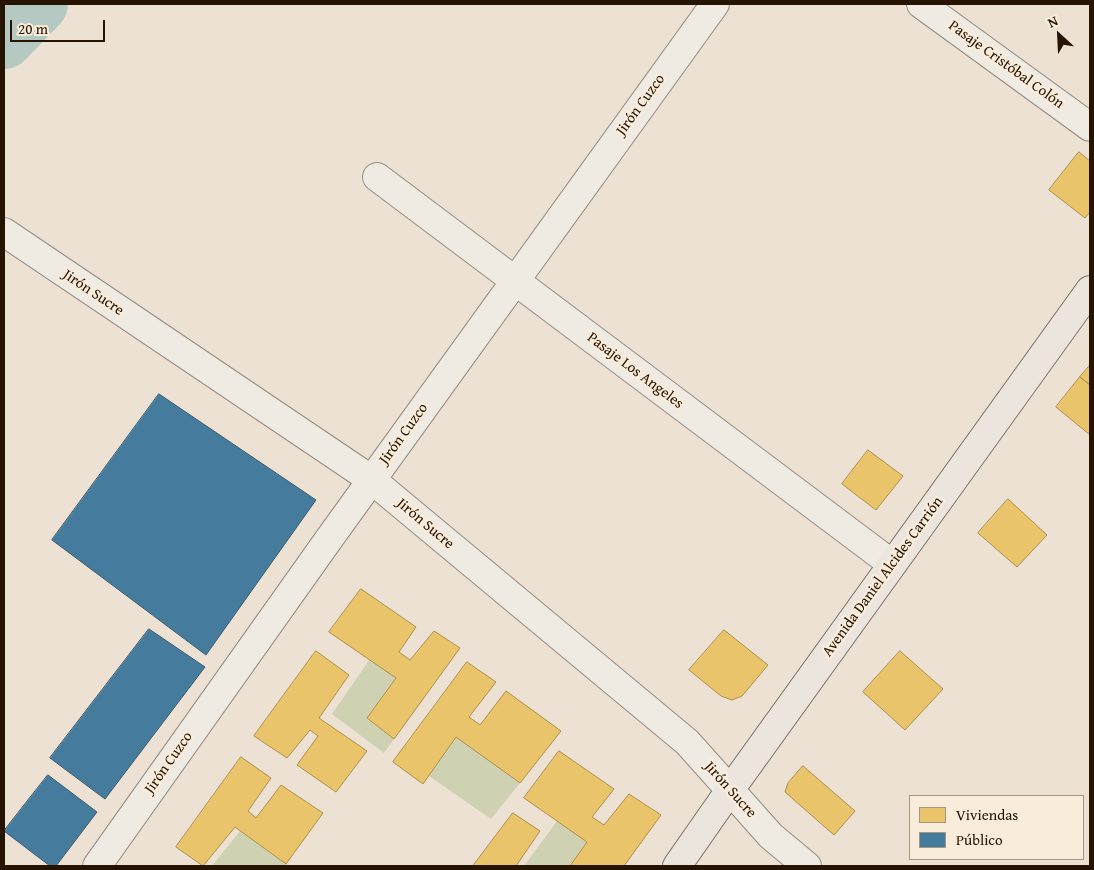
<!DOCTYPE html>
<html>
<head>
<meta charset="utf-8">
<style>
  body { margin:0 }
  #map { position:relative; width:1094px; height:870px; overflow:hidden; background:#ece1d2; font-family:"Gentium Book Plus",serif }
  canvas { display:block }
  .frame { position:absolute; inset:0; border:5px solid #261300; pointer-events:none }
  .legend { position:absolute; left:909px; top:795px; width:175px; height:65px; box-sizing:border-box; background:#f9ecdb; border:1px solid #a59583; margin:0; padding:6px 9px; list-style:none; font-size:15px; color:#261300 }
  .legend li { display:flex; align-items:center; gap:10px; height:25px }
  .legend b { width:25px; border:1px solid #a59583 }
  .north { position:absolute; left:1034px; top:10px; width:50px; height:50px; -webkit-text-stroke:4px #f9ecdb; paint-order:stroke; rotate:335deg; font-size:14px; font-weight:700; line-height:20px; text-align:center; color:#261300 }
  .north::after { content:''; display:block; margin:auto; width:18px; height:22px; background:#261300; clip-path:polygon(50% 0,100% 100%,50% 72%,0 100%) }
  .scale { position:absolute; left:10px; top:20px; width:95px; height:22px; box-sizing:border-box; border:2px solid #261300; border-top:0; padding-left:6px; font-size:15px; line-height:18px; white-space:nowrap; color:#261300; -webkit-text-stroke:4px #f9ecdb; paint-order:stroke }
</style>
</head>
<body>
<div id="map">
<canvas width="1094" height="870"></canvas>
<div class="frame"></div>
<ul class="legend">
<li><b style="height:14px;background:#e9c46a"></b>Viviendas</li>
<li><b style="height:14px;background:#457b9d"></b>Público</li>
</ul>
<div class="north">N</div>
<div class="scale">20 m</div>
</div>
<script>
const g = document.querySelector('canvas').getContext('2d');
g.lineJoin = 'round';
function fillPath(path, color) { g.fillStyle = color; g.fill(path, 'evenodd'); }
function strokePath(path, color, width, dash) { g.strokeStyle = color; g.lineWidth = width; g.lineCap = dash ? 'butt' : 'round'; g.setLineDash(dash || []); g.stroke(path); }
function drawText(font, color, halo, rows, align = 'center') {
  g.font = font + ' "Gentium Book Plus",serif'; g.lineWidth = 5; g.setLineDash([]); g.textBaseline = 'middle'; g.strokeStyle = halo; g.fillStyle = color; for (const [text, x, y, turn = 0] of rows) {
    g.save(); g.translate(x, y); g.rotate((+turn || 0) * Math.PI / 180); g.textAlign = isNaN(turn) ? turn : align; if (halo) g.strokeText(text, 0, 0); g.fillText(text, 0, 0); g.restore();
  }
}
const green = new Path2D(`
  M 370,659 L 396,678 L 367,718 L 394,739 L 384,753 L 332,714 Z
  M 456,737 L 520,783 L 491,819 L 429,776 Z
  M 557,821 L 587,842 L 570,866 L 524,866 Z
  M 240,831 L 289,866 L 212,866 Z`);
const homes = new Path2D(`
  M 1079,152 L 1090,161 L 1090,212 L 1085,218 L 1049,190 Z
  M 1090,365 L 1090,385 L 1080,377 Z
  M 1080,377 L 1090,385 L 1090,435 L 1056,407 Z
  M 868,450 L 903,476 L 876,510 L 842,484 Z
  M 1008,499 L 1047,535 L 1017,567 L 978,533 Z
  M 361,589 L 416,627 L 399,652 L 410,660 L 434,631 L 460,648 L 394,739 L 367,718 L 396,678 L 329,632 Z
  M 724,630 L 768,665 L 742,696 L 732,700 L 721,696 L 689,670 Z
  M 316,651 L 349,675 L 319,718 L 367,751 L 336,792 L 297,765 L 318,736 L 310,730 L 287,758 L 254,736 Z
  M 900,651 L 943,689 L 905,730 L 863,692 Z
  M 467,662 L 496,682 L 469,717 L 480,725 L 506,691 L 561,731 L 520,783 L 456,737 L 423,784 L 393,762 Z
  M 559,751 L 614,789 L 592,817 L 604,825 L 629,794 L 661,815 L 624,866 L 570,866 L 587,842 L 524,798 Z
  M 241,757 L 271,778 L 248,811 L 256,818 L 281,785 L 323,813 L 286,864 L 235,827 L 203,866 L 176,847 Z
  M 803,766 L 855,811 L 834,835 L 785,792 L 788,783 Z
  M 513,813 L 540,831 L 516,866 L 473,866 Z`);
const public = new Path2D(`
  M 159,394 L 316,500 L 206,655 L 52,540 Z
  M 149,629 L 205,667 L 105,799 L 50,758 Z
  M 48,775 L 97,812 L 56,866 L 50,866 L 4,831 Z`);
const river = new Path2D(`
  M 4,40 L 39,4`);
const minor = new Path2D(`
  M 921,4 L 1090,127
  M 377,177 L 892,564
  M 730,790 L 771,836 L 807,866
  M 97,866 L 329,539 L 715,4`);
const tertiary = new Path2D(`
  M 4,232 L 372,480 L 687,742 L 730,790`);
const primary = new Path2D(`
  M 677,866 L 730,790 L 1090,290`);
const streetNames = [
  ["Pasaje Cristóbal Colón",1006,65,36],
  ["Jirón Cuzco",641,105,-54],
  ["Jirón Sucre",93,293,34],
  ["Pasaje Los Angeles",635,371,37],
  ["Jirón Cuzco",404,434,-54],
  ["Jirón Sucre",425,524,40],
  ["Avenida Daniel Alcides Carrión",883,577,-54],
  ["Jirón Cuzco",169,763,-55],
  ["Jirón Sucre",730,790,48]
];
fillPath(green, '#cfd1b3');
fillPath(homes, '#e9c46a');
strokePath(homes, '#ae8f4a', 1);
fillPath(public, '#457b9d');
strokePath(public, '#3c5c6e', 1);
strokePath(river, '#b5c8c2', 58);
strokePath(minor, '#958c81', 30);
strokePath(tertiary, '#958c81', 30);
strokePath(primary, '#787065', 30);
strokePath(minor, '#efeae2', 28);
strokePath(tertiary, '#efeae2', 28);
strokePath(primary, '#ece5dd', 28);
drawText('15px', '#261300', '#f9ecdb', streetNames);
</script>
</body>
</html>
